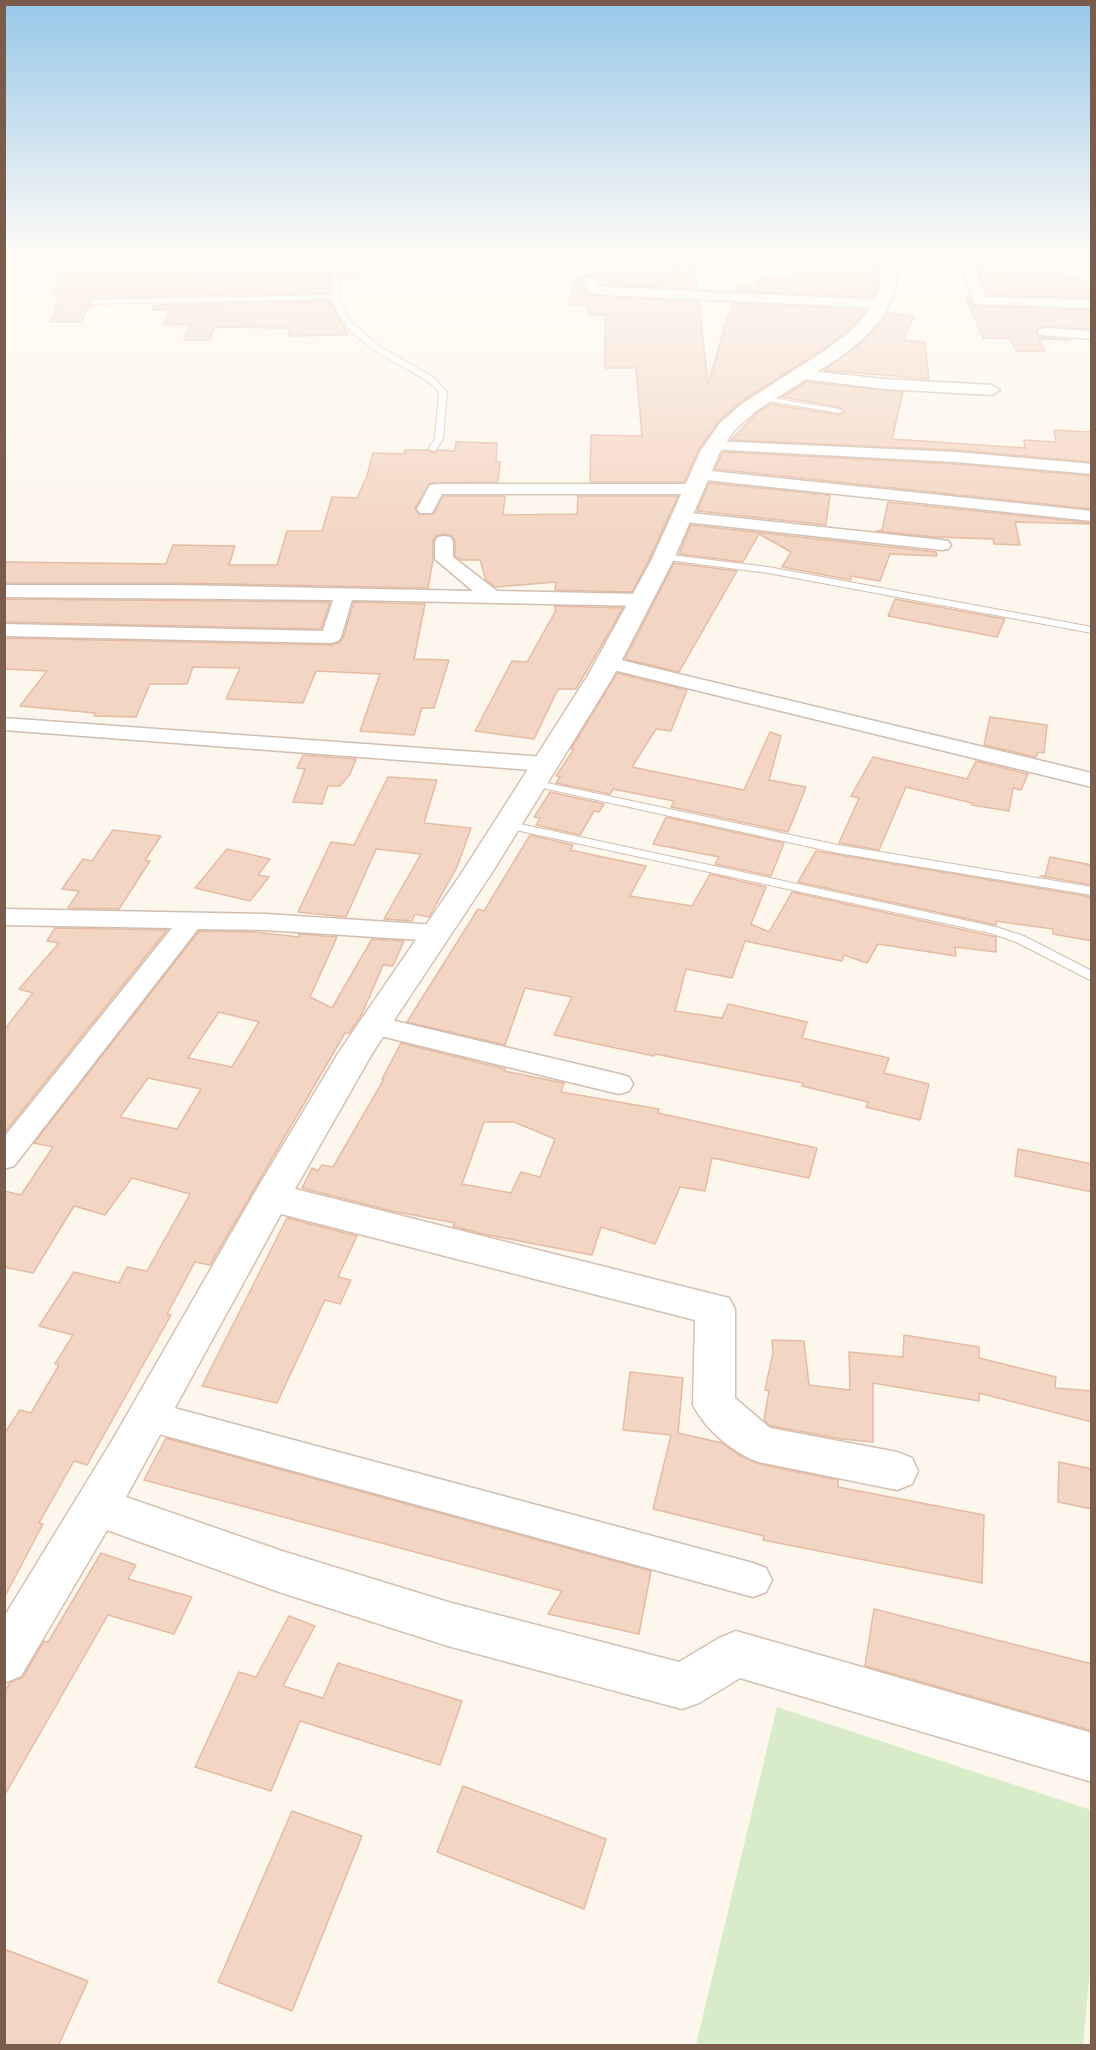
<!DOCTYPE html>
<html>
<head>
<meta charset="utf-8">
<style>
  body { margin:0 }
  #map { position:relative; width:1096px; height:2050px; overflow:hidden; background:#fdf6ec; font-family:Roboto,sans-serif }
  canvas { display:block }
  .frame { position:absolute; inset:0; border:6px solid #7a5c4d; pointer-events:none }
</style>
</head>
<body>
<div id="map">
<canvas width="1096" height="2050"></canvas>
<div class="frame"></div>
</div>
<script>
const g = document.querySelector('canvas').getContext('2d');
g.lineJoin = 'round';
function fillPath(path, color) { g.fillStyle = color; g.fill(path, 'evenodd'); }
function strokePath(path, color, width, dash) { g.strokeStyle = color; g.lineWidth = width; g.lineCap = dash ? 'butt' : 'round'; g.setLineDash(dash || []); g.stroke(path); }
const green = new Path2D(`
  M 777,1707 L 1091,1810 L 1092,1949 L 1083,2045 L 696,2045 Z`);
const building = new Path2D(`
  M 70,254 L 209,256 L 199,275 L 259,273 L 263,258 L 290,257 L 290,254 L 331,254 L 329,293 L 93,298 L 88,301 L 93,306 L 89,306 L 81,322 L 50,322 L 59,306 L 54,307 L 60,295 L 51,295 Z
  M 341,254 L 369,254 L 364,276 L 341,276 Z
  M 676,254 L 693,254 L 697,289 L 607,285 L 600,284 L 597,278 L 590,276 L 582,280 L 581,283 L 589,294 L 607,297 L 699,302 L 708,384 L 732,303 L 867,310 L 849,329 L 825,348 L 742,401 L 719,421 L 699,449 L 684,482 L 590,482 L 591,435 L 642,436 L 636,368 L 605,368 L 605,315 L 588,315 L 589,306 L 568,305 L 576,276 L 588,275 L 671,275 Z
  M 838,254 L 876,254 L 879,284 L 873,297 L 735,291 L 737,285 L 757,286 L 756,281 L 760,281 L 760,278 L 799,279 L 797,268 L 832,269 L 832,259 L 838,259 Z
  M 973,254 L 1011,254 L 1019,275 L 1083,276 L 1092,291 L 1092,298 L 987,295 Z
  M 966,298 L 970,298 L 974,306 L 1092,310 L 1092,329 L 1040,327 L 1036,333 L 1040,337 L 1070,340 L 1039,339 L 1045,351 L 1016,351 L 1010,338 L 983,338 Z
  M 330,301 L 348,335 L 288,336 L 290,328 L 214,327 L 210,340 L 184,340 L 190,324 L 163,325 L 169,310 L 152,310 L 155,305 Z
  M 887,313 L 914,316 L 903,340 L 925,342 L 929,379 L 824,370 L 865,340 Z
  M 806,382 L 903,392 L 892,439 L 1025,448 L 1024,440 L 1056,442 L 1054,430 L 1092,432 L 1092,462 L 956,450 L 731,440 L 757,413 L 771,404 L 839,415 L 845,412 L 839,407 L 782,397 Z
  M 456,442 L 497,443 L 496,462 L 500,462 L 498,482 L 430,483 L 415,508 L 418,514 L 434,514 L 443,496 L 505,496 L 503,515 L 577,514 L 578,496 L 678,496 L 649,560 L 632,592 L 555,590 L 556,582 L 496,587 L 486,580 L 480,560 L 461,560 L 455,556 L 455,540 L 450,535 L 444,534 L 436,536 L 433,541 L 433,560 L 428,588 L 176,583 L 4,583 L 4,562 L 166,564 L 173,545 L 235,546 L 229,565 L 277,565 L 287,531 L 322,531 L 332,497 L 357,498 L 367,476 L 373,453 L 404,454 L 405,450 L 426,450 L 434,453 L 438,450 L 455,451 Z
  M 723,452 L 956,464 L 1092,476 L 1092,509 L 715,469 Z
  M 709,483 L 830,495 L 826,525 L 697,511 Z
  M 888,502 L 1092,523 L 1092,524 L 1015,522 L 1020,545 L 994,544 L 993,539 L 934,537 L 876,531 L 882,530 Z
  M 691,525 L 936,552 L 937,556 L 890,554 L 880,581 L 851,576 L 851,580 L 782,567 L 791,552 L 759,534 L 743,562 L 679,554 Z
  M 674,563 L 737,571 L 679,672 L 625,659 Z
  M 4,599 L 330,602 L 321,629 L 4,622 Z
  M 895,599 L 1005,619 L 997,637 L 888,616 Z
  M 354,602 L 425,604 L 414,659 L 449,660 L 434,708 L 422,708 L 414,735 L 360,731 L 380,674 L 316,671 L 303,703 L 226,699 L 240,668 L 193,667 L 187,684 L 150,684 L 136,717 L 94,716 L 95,713 L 20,706 L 47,671 L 4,669 L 4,638 L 332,645 L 339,643 L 343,638 Z
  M 555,606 L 623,608 L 576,689 L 558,689 L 534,739 L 475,731 L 512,661 L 527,662 L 555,612 Z
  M 617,673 L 687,690 L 671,731 L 656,729 L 632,767 L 744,790 L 770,732 L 781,736 L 769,780 L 806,787 L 788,832 L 671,807 L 674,801 L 613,789 L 610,794 L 556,783 L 560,777 L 556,776 L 574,749 L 571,749 Z
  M 990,717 L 1047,725 L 1044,753 L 1038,752 L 1036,757 L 984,745 Z
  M 303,755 L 356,759 L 350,774 L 340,786 L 328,786 L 322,804 L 293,802 L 305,769 L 297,768 Z
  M 873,757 L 967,779 L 976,761 L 1028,774 L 1021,790 L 1013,788 L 1009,811 L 972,805 L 972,803 L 906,787 L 879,850 L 839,843 L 859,798 L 851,796 Z
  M 388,777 L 437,780 L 424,823 L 471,828 L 457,867 L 433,910 L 429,917 L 415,914 L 412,921 L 384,919 L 421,854 L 376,849 L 346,917 L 298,912 L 331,842 L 354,845 Z
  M 550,792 L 604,804 L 599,812 L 594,811 L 580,835 L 536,825 L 540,818 L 534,817 Z
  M 666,817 L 784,843 L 771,876 L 715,864 L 719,857 L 653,844 Z
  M 113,830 L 161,836 L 145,860 L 150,861 L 119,909 L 68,908 L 79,891 L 62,889 L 83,859 L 92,861 Z
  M 530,835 L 573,845 L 570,850 L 646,866 L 630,896 L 692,906 L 710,874 L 766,887 L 751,924 L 769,932 L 792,892 L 996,937 L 996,952 L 955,947 L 956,956 L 878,944 L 867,963 L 844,955 L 842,961 L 745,941 L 732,978 L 686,969 L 675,1011 L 722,1018 L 728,1004 L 807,1022 L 802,1038 L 889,1058 L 884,1073 L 929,1084 L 920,1120 L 866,1107 L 868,1102 L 802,1086 L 803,1083 L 655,1054 L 654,1056 L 554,1035 L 572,997 L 525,988 L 505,1045 L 407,1022 L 478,909 L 484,911 Z
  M 227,849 L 270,859 L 258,875 L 269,877 L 250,901 L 195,888 Z
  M 816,851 L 1092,897 L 1092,941 L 1053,934 L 1053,929 L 996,921 L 996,925 L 798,882 Z
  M 1050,857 L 1092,865 L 1092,885 L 1040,876 L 1045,876 Z
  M 55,928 L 167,930 L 4,1133 L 4,1030 L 33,993 L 19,989 L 59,943 L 47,941 Z
  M 199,931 L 255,932 L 299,937 L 299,934 L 337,937 L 310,997 L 332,1008 L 372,939 L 404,941 L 393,966 L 383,965 L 362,1014 L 349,1033 L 345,1033 L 210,1265 L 195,1262 L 167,1314 L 171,1315 L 87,1465 L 74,1461 L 39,1523 L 43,1524 L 4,1598 L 4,1434 L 20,1410 L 31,1413 L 59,1365 L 55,1364 L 73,1335 L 39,1326 L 74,1272 L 119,1283 L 127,1267 L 147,1271 L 190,1194 L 132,1178 L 105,1215 L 74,1206 L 33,1273 L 4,1267 L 4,1191 L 21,1195 L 53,1147 L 34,1143 ZM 219,1012 L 259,1022 L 232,1067 L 188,1058 ZM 148,1078 L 201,1089 L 177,1129 L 120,1117 Z
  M 401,1043 L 505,1069 L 504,1071 L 564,1083 L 561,1092 L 659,1109 L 658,1113 L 817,1148 L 809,1178 L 712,1158 L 705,1191 L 680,1187 L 655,1244 L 601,1227 L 592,1255 L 483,1234 L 453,1226 L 455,1223 L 392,1211 L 302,1188 L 312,1168 L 318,1171 L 322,1165 L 333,1167 L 384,1079 L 382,1079 ZM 484,1122 L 514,1122 L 555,1139 L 540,1177 L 521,1172 L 511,1193 L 462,1184 Z
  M 1018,1149 L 1092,1164 L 1092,1192 L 1015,1176 Z
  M 287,1218 L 357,1236 L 338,1277 L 351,1280 L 340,1304 L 325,1300 L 277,1403 L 202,1386 Z
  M 904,1335 L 979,1347 L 979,1358 L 1056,1377 L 1055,1388 L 1092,1391 L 1092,1422 L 979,1393 L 979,1401 L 873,1383 L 873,1442 L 842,1439 L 771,1426 L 764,1420 L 769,1391 L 765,1390 L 773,1353 L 772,1340 L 804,1341 L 809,1385 L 850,1390 L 849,1352 L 903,1357 Z
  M 630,1372 L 683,1378 L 678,1433 L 722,1443 L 739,1455 L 759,1464 L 838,1480 L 838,1487 L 984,1515 L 982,1583 L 763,1540 L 764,1536 L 653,1509 L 671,1435 L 623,1430 Z
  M 166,1438 L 651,1571 L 639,1634 L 548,1614 L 562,1591 L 144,1480 Z
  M 1059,1462 L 1092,1469 L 1092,1509 L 1058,1502 Z
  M 101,1553 L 136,1565 L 128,1579 L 192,1597 L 174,1634 L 108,1615 L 4,1796 L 4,1692 L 10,1683 L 23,1677 L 44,1641 L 48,1642 Z
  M 874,1609 L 1092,1664 L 1092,1731 L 865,1666 Z
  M 289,1616 L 315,1626 L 283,1686 L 323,1698 L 338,1663 L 462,1701 L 440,1765 L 300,1721 L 271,1791 L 195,1767 L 239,1672 L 256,1677 Z
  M 463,1786 L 606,1839 L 584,1909 L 437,1852 Z
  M 292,1811 L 362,1836 L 292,2011 L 218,1982 Z
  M 4,1949 L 88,1981 L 58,2046 L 4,2046 Z`);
const lane = new Path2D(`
  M 333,254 L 339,254 L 339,299 L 351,322 L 379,346 L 433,377 L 447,392 L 443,439 L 435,451 L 428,449 L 435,439 L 439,392 C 428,379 415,374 401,366 C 373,350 341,331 332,299 L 93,304 L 90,302 L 93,300 L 331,295 Z
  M 759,396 L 839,409 L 843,411 L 839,413 L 762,400 L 759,400 Z
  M 663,554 L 768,567 L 1092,627 L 1092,633 L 768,573 L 660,559 L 660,555 Z
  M 533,780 L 838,845 L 1092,887 L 1092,895 L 838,853 L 529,785 L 529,781 Z
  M 506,821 L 996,927 L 1024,936 L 1092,971 L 1092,981 L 1016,942 L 990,933 L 502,827 L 500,825 L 502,823 Z`);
const street = new Path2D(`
  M 958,254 L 971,254 L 985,297 L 1092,300 L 1092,308 L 974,304 Z
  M 1024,254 L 1092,254 L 1092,261 L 1030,258 Z
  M 590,278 L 595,279 L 599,286 L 607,287 L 882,300 L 889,304 L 882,308 L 607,295 L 589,292 L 583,282 Z
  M 1045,328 L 1092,331 L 1092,339 L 1040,335 L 1038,332 L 1040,329 Z
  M 800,370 L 885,379 L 992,385 L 1000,390 L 992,395 L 885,389 L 795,378 L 792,375 L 795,372 Z
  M 713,441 L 956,452 L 1092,464 L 1092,474 L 956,462 L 707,449 L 705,446 Z
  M 701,470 L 1092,511 L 1092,521 L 695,479 L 692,475 L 695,471 Z
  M 436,484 L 695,484 L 701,485 L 704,489 L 701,493 L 695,494 L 442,494 L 432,513 L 420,513 L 417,509 L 430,485 Z
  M 682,512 L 942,540 L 948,541 L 951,545 L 948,549 L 942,550 L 676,521 L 673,517 L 676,513 Z
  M 444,536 L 450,537 L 453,541 L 453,557 L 497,591 L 643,594 L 650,596 L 653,600 L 650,604 L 643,606 L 352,600 L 341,637 L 338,641 L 331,643 L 4,636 L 4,624 L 323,631 L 333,600 L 4,597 L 4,585 L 176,585 L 473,591 L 435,559 L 435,541 L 438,537 Z
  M 608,657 L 1092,773 L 1092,787 L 601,667 L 598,663 L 601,659 Z
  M 4,718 L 545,757 L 553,759 L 556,764 L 553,769 L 545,771 L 4,730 Z
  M 4,909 L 266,914 L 436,925 L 445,927 L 449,933 L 445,939 L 436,941 L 266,930 L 198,929 L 14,1166 L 4,1169 L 4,1137 L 172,928 L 4,925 Z
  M 374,1016 L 619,1074 L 629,1077 L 633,1084 L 629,1091 L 619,1094 L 364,1032 L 360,1025 L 364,1018 Z
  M 148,1401 L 753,1563 L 766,1568 L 772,1580 L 766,1592 L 753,1597 L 148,1431 L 136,1426 L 131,1416 L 136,1406 Z`);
const secondary = new Path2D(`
  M 878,254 L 894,254 L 897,275 L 896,288 L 883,317 L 864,338 L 839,358 L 756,411 L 734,431 L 721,450 L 673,561 L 613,677 L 493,871 L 373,1052 L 295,1189 L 729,1298 L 735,1309 L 735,1398 L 770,1428 L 897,1452 L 912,1458 L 918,1471 L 912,1484 L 897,1490 L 759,1462 C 734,1454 705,1429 693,1405 L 695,1320 L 281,1214 L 126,1497 L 282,1551 L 448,1602 L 679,1662 L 719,1638 L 736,1631 L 1092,1733 L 1092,1782 L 740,1678 L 699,1703 L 682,1709 L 448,1646 L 282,1593 L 107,1530 L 21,1676 L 4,1683 L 4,1617 L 113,1439 L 258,1187 L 339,1052 L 463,871 L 587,677 L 651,561 L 701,450 L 720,423 L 743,403 L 826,350 L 851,331 L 869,311 L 881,284 Z`);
fillPath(green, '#d8ecc9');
fillPath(building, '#f3d5c3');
strokePath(building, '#e6bba3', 1.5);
strokePath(lane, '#d1beb0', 2);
strokePath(street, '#d1beb0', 3);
strokePath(secondary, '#d6c0b0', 3);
fillPath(lane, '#fff');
fillPath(street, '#fff');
fillPath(secondary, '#fff');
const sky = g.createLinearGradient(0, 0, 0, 541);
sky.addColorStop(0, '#97c7e8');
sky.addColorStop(0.47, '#fefbf6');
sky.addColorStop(1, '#fefbf600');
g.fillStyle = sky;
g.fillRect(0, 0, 1096, 541);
</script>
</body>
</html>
